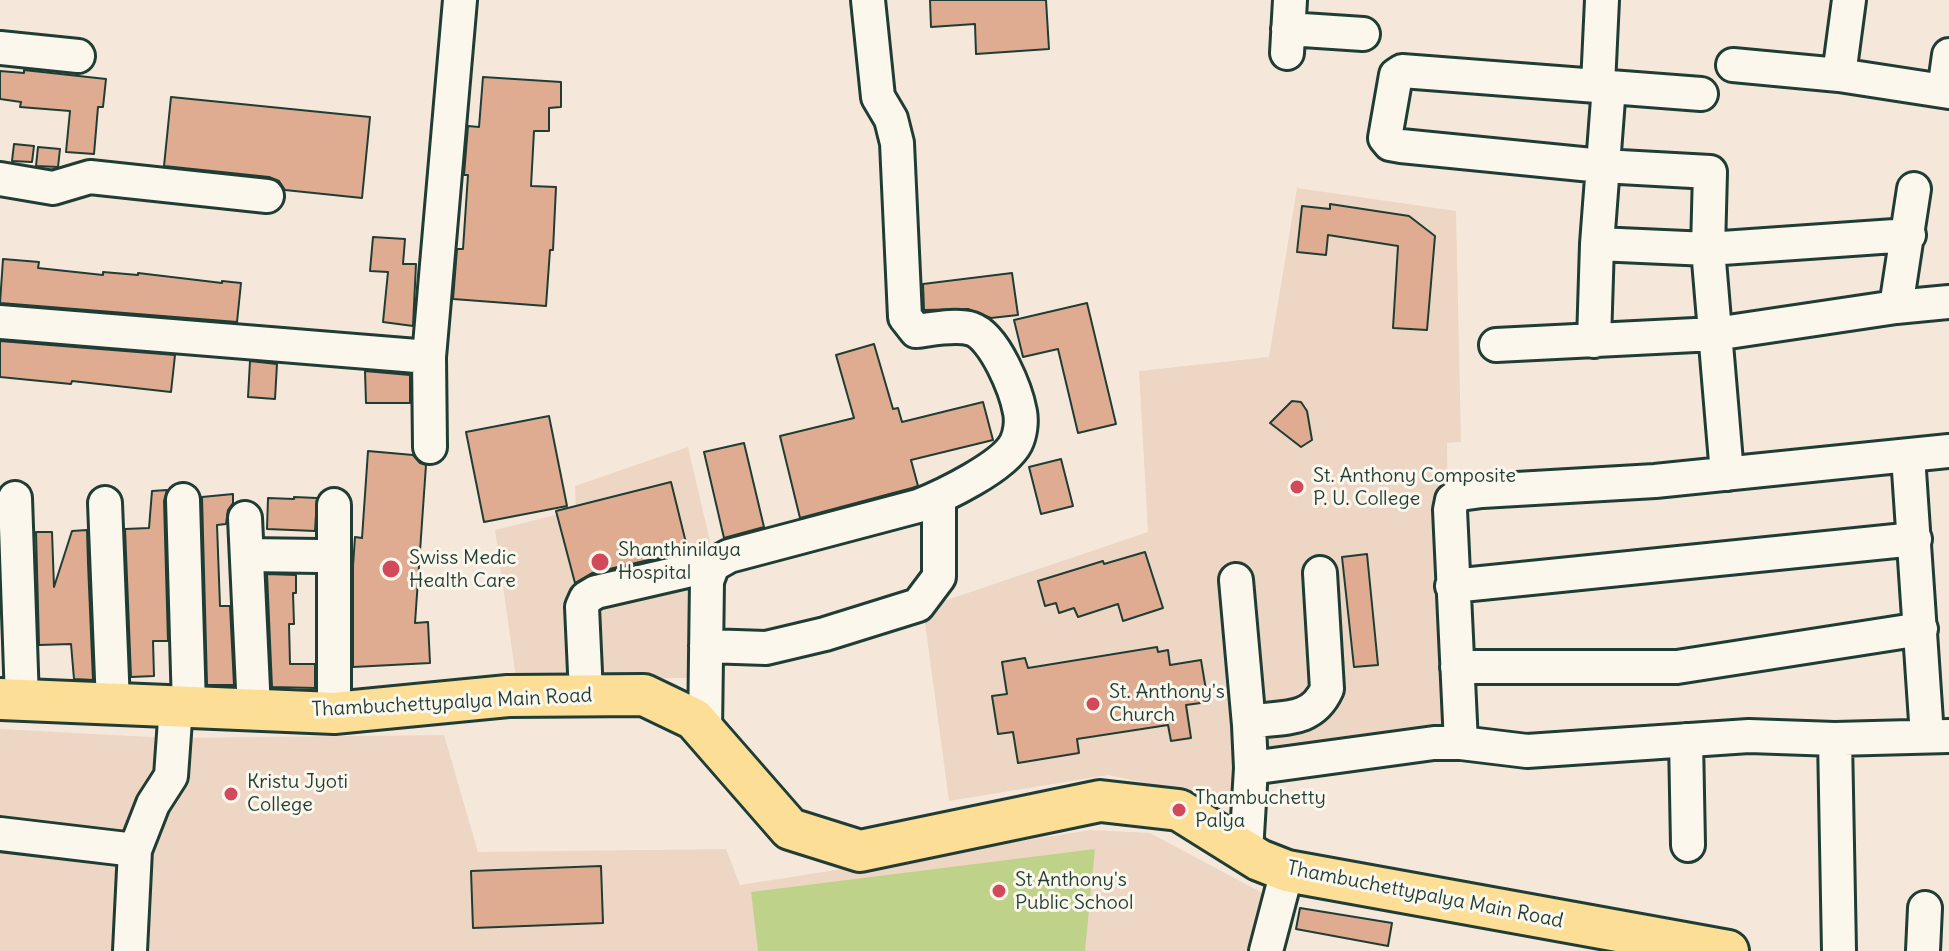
<!DOCTYPE html>
<html>
<head>
<meta charset="utf-8">
<style>
  body { margin:0 }
  canvas { display:block; background:#f5e8da }
</style>
</head>
<body>
<canvas width="1949" height="951"></canvas>
<script>
const g = document.querySelector('canvas').getContext('2d');
g.lineJoin = 'round';
function fillPath(path, color) { g.fillStyle = color; g.fill(path, 'evenodd'); }
function strokePath(path, color, width, dash) { g.strokeStyle = color; g.lineWidth = width; g.lineCap = dash ? 'butt' : 'round'; g.setLineDash(dash || []); g.stroke(path); }
function drawText(font, color, halo, rows, align = 'center') {
  g.font = font + ' Delius,sans-serif'; g.lineWidth = 6; g.setLineDash([]); g.textBaseline = 'middle'; g.strokeStyle = halo; g.fillStyle = color; for (const [text, x, y, turn = 0] of rows) {
    g.save(); g.translate(x, y); g.rotate((+turn || 0) * Math.PI / 180); g.textAlign = isNaN(turn) ? turn : align; if (halo) g.strokeText(text, 0, 0); g.fillText(text, 0, 0); g.restore();
  }
}
const built = new Path2D(`
  M 1297,188 L 1456,211 L 1461,442 L 1447,443 L 1449,732 L 1236,759 L 1238,803 L 1108,775 L 949,801 L 923,608 L 1148,532 L 1139,371 L 1269,357 Z
  M 688,447 L 714,558 L 716,678 L 516,678 L 495,530 L 576,510 L 575,486 Z
  M 0,729 L 170,738 L 444,735 L 478,852 L 726,849 L 740,885 L 1091,830 L 1150,833 L 1270,897 L 1256,951 L 0,951 Z`);
const green = new Path2D(`
  M 1095,849 L 1085,951 L 758,951 L 751,892 Z`);
const building = new Path2D(`
  M 930,0 L 1046,0 L 1049,49 L 976,54 L 975,24 L 931,27 Z
  M 24,70 L 106,79 L 103,107 L 98,107 L 94,154 L 66,152 L 70,111 L 20,107 L 21,102 L 0,99 L 0,71 L 24,73 Z
  M 483,77 L 561,82 L 561,107 L 549,108 L 549,131 L 534,131 L 531,186 L 556,187 L 553,250 L 550,250 L 546,306 L 453,299 L 457,249 L 463,249 L 468,175 L 464,175 L 468,126 L 479,127 Z
  M 171,97 L 370,117 L 362,198 L 285,190 L 279,181 L 269,177 L 164,166 Z
  M 14,144 L 34,146 L 32,162 L 12,161 Z
  M 38,147 L 60,149 L 58,167 L 36,166 Z
  M 1330,204 L 1409,216 L 1435,236 L 1427,330 L 1393,328 L 1398,246 L 1328,235 L 1326,255 L 1297,252 L 1302,206 L 1330,209 Z
  M 373,237 L 405,239 L 403,264 L 416,264 L 413,326 L 383,322 L 388,272 L 370,271 Z
  M 3,259 L 39,262 L 38,268 L 103,275 L 103,272 L 138,275 L 138,273 L 222,283 L 222,281 L 241,283 L 237,322 L 0,303 Z
  M 1012,273 L 1018,315 L 991,318 L 968,309 L 924,310 L 923,284 Z
  M 1087,303 L 1116,424 L 1078,433 L 1058,349 L 1023,357 L 1014,320 Z
  M 0,341 L 175,355 L 171,392 L 72,381 L 71,384 L 0,377 Z
  M 874,344 L 893,409 L 898,408 L 902,422 L 983,402 L 993,440 L 911,460 L 918,486 L 912,488 L 800,518 L 780,436 L 854,418 L 836,355 Z
  M 250,361 L 277,364 L 275,399 L 248,397 Z
  M 365,371 L 410,375 L 410,403 L 366,403 Z
  M 1292,401 L 1301,402 L 1307,411 L 1312,440 L 1301,447 L 1270,423 Z
  M 549,416 L 567,506 L 484,522 L 466,432 Z
  M 744,443 L 764,527 L 724,538 L 704,452 Z
  M 368,451 L 413,455 L 420,463 L 426,465 L 415,623 L 428,622 L 430,663 L 353,667 L 353,566 L 355,537 L 362,538 Z
  M 1061,459 L 1073,506 L 1041,514 L 1029,467 Z
  M 671,482 L 688,551 L 592,573 L 575,583 L 556,511 Z
  M 167,490 L 164,501 L 168,641 L 153,641 L 154,676 L 131,677 L 125,529 L 149,528 L 152,491 Z
  M 233,494 L 233,503 L 228,510 L 226,524 L 217,525 L 220,606 L 230,606 L 234,685 L 207,685 L 202,497 Z
  M 294,497 L 317,498 L 315,531 L 267,529 L 268,498 L 294,499 Z
  M 87,530 L 88,563 L 93,680 L 74,679 L 71,644 L 39,645 L 36,532 L 52,532 L 54,587 L 72,531 Z
  M 1145,552 L 1163,608 L 1123,621 L 1118,604 L 1078,617 L 1074,608 L 1059,613 L 1056,603 L 1045,606 L 1038,581 L 1103,561 L 1104,564 Z
  M 1367,554 L 1378,665 L 1354,667 L 1342,557 Z
  M 267,574 L 296,575 L 296,593 L 293,593 L 294,624 L 289,624 L 290,664 L 315,664 L 315,688 L 272,687 Z
  M 1157,647 L 1158,652 L 1168,650 L 1170,665 L 1201,660 L 1208,702 L 1186,705 L 1191,738 L 1171,741 L 1168,725 L 1077,739 L 1079,753 L 1018,763 L 1013,732 L 998,734 L 992,696 L 1007,694 L 1002,662 L 1025,658 L 1028,668 Z
  M 601,866 L 603,923 L 473,928 L 471,871 Z
  M 1300,908 L 1392,923 L 1388,946 L 1296,929 Z`);
const minor = new Path2D(`
  M 1849,0 L 1839,75 L 1949,92
  M 1288,29 L 1363,34
  M 0,48 L 78,56
  M 1287,53 L 1290,0
  M 1733,65 L 1839,75
  M 1598,85 L 1602,0
  M 1944,91 L 1949,55
  M 1701,94 L 1402,71 L 1396,75 L 1385,138 L 1390,144 L 1401,146 L 1602,166 L 1710,172 L 1708,249 L 1727,474
  M 0,179 L 53,188 L 90,177 L 267,196
  M 1597,244 L 1708,249 L 1909,235
  M 1896,307 L 1914,189
  M 0,322 L 429,357
  M 1594,341 L 1597,244 L 1609,86
  M 1496,345 L 1715,334 L 1896,307 L 1949,302
  M 430,447 L 429,357 L 460,0
  M 1908,456 L 1927,736
  M 15,498 L 22,700
  M 183,500 L 189,707
  M 105,503 L 113,704
  M 334,505 L 334,713
  M 245,518 L 254,710
  M 247,555 L 319,556
  M 1236,580 L 1249,725
  M 1452,586 L 1915,539
  M 706,646 L 766,648 L 825,634 L 918,605 L 939,577 L 939,498
  M 1457,667 L 1677,667 L 1921,629
  M 586,694 L 582,607 L 586,598 L 596,592 L 713,565
  M 705,732 L 707,581 L 713,565 L 729,556 L 918,506 C 943,496 1004,467 1016,443 C 1020,435 1022,422 1020,412 C 1016,390 995,337 972,329 C 956,324 933,329 916,331 L 905,317 L 897,143 L 891,119 L 878,97 L 868,0
  M 1835,739 L 1839,951
  M 1686,740 L 1688,845
  M 1461,743 L 1450,510 L 1452,500 L 1460,494 L 1482,491 L 1655,481 L 1949,451
  M 1251,768 L 1249,725 L 1253,721 C 1285,717 1312,722 1327,689 L 1320,573
  M 0,834 L 135,850 L 130,951
  M 135,850 L 153,804 L 171,776 L 176,706
  M 1246,852 L 1251,768 L 1434,743 L 1461,743 L 1527,751 L 1749,736 L 1835,739 L 1949,736
  M 1266,951 L 1287,871
  M 1923,951 L 1925,908`);
const major = new Path2D(`
  M 0,699 L 334,713 L 508,696 L 644,695 L 694,719 L 790,829 L 860,851 L 1100,801 L 1179,810 L 1259,860 L 1287,871 L 1728,951`);
const markers = [
  [1297,487,8,"#d1495b"],
  [600,562,10,"#d1495b"],
  [391,569,10,"#d1495b"],
  [1093,704,8,"#d1495b"],
  [231,794,8,"#d1495b"],
  [1179,810,8,"#d1495b"],
  [999,891,8,"#d1495b"]
];
const poiNames = [
  ["St. Anthony Composite",1313,476],
  ["P. U. College",1313,499],
  ["Shanthinilaya",618,550],
  ["Hospital",618,573],
  ["Swiss Medic",409,558],
  ["Health Care",409,581],
  ["St. Anthony's",1109,692],
  ["Church",1109,715],
  ["Kristu Jyoti",247,782],
  ["College",247,805],
  ["Thambuchetty",1195,798],
  ["Palya",1195,821],
  ["St Anthony's",1015,880],
  ["Public School",1015,903]
];
const streetNames = [
  ["Thambuchettypalya Main Road",452,703,-3],
  ["Thambuchettypalya Main Road",1425,895,11]
];
fillPath(built, '#eed6c4');
fillPath(green, '#bed389');
fillPath(building, '#dfac91');
strokePath(building, '#1f3d34', 2);
strokePath(minor, '#1f3d34', 38);
strokePath(major, '#1f3d34', 46);
strokePath(minor, '#fbf7ec', 32);
strokePath(major, '#fcde96', 40);
for (const [x, y, r, color] of markers) { const dot = new Path2D(); dot.arc(x, y, r, 0, 2 * Math.PI); g.fillStyle = color; g.fill(dot); strokePath(dot, '#fbf7ec', 3); }
drawText('20px', '#1f3d34', '#fbf7ec', poiNames, 'left');
drawText('20px', '#1f3d34', '#fbf7ec', streetNames);
</script>
</body>
</html>
